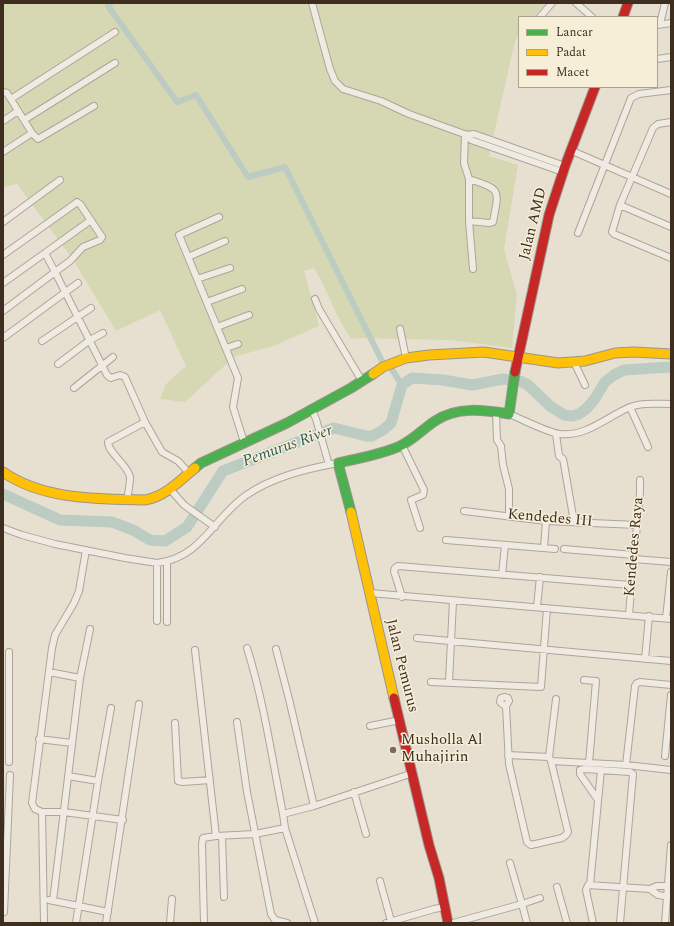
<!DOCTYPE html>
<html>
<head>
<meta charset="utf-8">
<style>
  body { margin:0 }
  #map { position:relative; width:674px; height:926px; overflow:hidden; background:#e7e0d1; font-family:Spectral,serif }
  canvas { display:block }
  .frame { position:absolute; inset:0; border:4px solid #3d2e20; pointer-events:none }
  .legend { position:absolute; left:518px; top:16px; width:140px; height:72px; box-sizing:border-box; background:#f7eed8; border:1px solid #ada18e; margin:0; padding:5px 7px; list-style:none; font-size:12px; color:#3d2e20 }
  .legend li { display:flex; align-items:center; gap:8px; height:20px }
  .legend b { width:20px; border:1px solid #ada18e }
</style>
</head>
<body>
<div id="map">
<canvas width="674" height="926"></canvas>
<div class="frame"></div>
<ul class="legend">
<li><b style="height:5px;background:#4caf50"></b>Lancar</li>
<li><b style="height:5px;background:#ffc107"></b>Padat</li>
<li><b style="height:5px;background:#c62828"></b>Macet</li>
</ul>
</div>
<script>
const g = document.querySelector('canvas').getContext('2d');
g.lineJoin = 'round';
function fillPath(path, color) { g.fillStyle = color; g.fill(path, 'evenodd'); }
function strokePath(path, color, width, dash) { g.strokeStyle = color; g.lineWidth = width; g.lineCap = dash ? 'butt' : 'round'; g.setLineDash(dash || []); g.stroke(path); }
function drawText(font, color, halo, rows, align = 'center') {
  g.font = font + ' Spectral,serif'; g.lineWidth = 3; g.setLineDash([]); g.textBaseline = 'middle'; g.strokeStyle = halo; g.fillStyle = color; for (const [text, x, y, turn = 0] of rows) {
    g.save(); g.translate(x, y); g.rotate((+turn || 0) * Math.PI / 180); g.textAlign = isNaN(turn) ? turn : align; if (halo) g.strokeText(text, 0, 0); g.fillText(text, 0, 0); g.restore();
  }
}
const green = new Path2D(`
  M 3,3 L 546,3 L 534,17 L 519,17 L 519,35 L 515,41 L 489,156 L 518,165 L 504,249 L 517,295 L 512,348 L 450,340 L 360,338 L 351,339 C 336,318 328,291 314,268 L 304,271 L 319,326 L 273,346 L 234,357 L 185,402 L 160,399 L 166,384 L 186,366 L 160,310 L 116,331 L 74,261 L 17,184 L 3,187 Z`);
const canal = new Path2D(`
  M 111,3 L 108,6 L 177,102 L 196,95 L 248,177 L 285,167 L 384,365 L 391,368 L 402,385`);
const river = new Path2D(`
  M 3,494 L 60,520 L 112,522 L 133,530 L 150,540 L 165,541 L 187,527 L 223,471 L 334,428 L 366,436 L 372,436 L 383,430 L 391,423 L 402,385 L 412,378 L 443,380 L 472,385 L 503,379 L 520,381 L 528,385 L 550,406 L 564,415 L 572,416 L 579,414 L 586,409 L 594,400 L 605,382 L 614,375 L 624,370 L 671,367`);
const street = new Path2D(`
  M 312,3 L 330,69 L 335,81 L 343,89 L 381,101 L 409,114 L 467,135 L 471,140 L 563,172
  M 576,3 L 592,17
  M 540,17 L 552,3
  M 660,24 L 665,3
  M 657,25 L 671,23
  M 657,59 L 671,57
  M 3,92 L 7,93 L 32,133 L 38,139 L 94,106
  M 11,99 L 115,32
  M 24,120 L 115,63
  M 3,121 L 18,111
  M 671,122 L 658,124 L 653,128 L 620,205 L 612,232 L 614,234 L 671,258
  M 465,134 L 464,163 L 469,179 L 469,221 L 473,269
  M 467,135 L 474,134 L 565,166
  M 570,150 L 671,194
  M 3,152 L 32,133
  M 469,179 C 502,190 499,189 493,222 L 489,223 L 469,221
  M 620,205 L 671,227
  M 219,217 L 179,235 L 238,378 L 233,407 L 244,442
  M 3,222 L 60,180
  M 578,233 L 631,98 L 639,94 L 671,90
  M 45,253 L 91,220
  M 3,255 L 76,203 L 77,202 L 80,204 L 102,237 L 100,240 L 83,247 L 70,261 L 55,272 L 107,375 L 111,378 L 120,375 L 125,377 L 145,422 L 162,452 L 178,461 L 189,473
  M 188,257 L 225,241
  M 197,279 L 230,268
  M 3,283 L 45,253 L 55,272 L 3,311
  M 315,299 L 319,309 L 362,381
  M 207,302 L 242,289
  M 217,327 L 249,315
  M 400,329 L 406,358
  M 3,338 L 78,283
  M 42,341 L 91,308
  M 226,348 L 238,344
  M 574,362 L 585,385
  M 58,364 L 90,340 L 103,333
  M 74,388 L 113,357
  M 630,407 L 648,447
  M 312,410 L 316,419 L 329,465
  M 496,412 L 497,440 L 501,446 L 503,465 L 509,489 L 509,516
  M 509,414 C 522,419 548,433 560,434 C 586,437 607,417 628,408 C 641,402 658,404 671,404
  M 556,434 L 559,456 L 563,459 L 564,464 L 574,522
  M 402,445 L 424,490 L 423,495 L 411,500 L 420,528
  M 170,489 L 184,505 L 215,527
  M 127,500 C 128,493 130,485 130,477 C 128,465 108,453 108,442 L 145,422
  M 464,511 L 546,521 L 637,525
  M 3,528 L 22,535 L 55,544 L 125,558 L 157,563 C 201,558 213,519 245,496 C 272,477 306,469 338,463
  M 446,540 L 555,549
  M 544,548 L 546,521
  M 564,549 L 634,555
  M 86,550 L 79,591 L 74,603 L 55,635 L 52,648 L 32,803 L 35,809 L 42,812 L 64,812 L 123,820
  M 634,559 L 671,562
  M 157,563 L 157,621
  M 502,575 L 505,545
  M 370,593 L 671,619
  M 402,597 L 394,571 L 395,568 L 398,566 L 630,585
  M 537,607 L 540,577
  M 629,614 L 640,492 L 640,480
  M 666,618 L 671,572
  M 167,622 L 167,562
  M 417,638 L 671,661
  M 247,648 C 264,702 272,758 283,814 L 314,806 L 413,773
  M 276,649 L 289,699 L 314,806
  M 195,650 L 216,836 L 255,834 L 285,828
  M 645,659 L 649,616
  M 49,672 L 80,678 L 53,901
  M 80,678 L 90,629
  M 584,680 L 596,681 L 589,763
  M 431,682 L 541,687 L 547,608
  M 449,682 L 453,601
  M 506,706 L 502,704 L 500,702 L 501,698 L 504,697 L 508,698 L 509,701 L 506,706 L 509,764 L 527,842 L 531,845 L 562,838 L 566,835 L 568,832 L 551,761
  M 237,722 L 247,792 L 271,914 L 275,920 L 287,923
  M 175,723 L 178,781 L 183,782 L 210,780
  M 370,726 L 400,720
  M 39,739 L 72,743
  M 508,755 L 549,757
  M 665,756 L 671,695
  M 549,757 L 551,761 L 626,765 L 671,770
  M 549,757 L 556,699
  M 9,762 L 9,652
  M 626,765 L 635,686 L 637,683 L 640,682 L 671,685
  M 68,776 L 98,781
  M 354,792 L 366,834
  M 598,800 L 580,774 L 580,770 L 585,769 L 630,772 L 633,774 L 620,923
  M 42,812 L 44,923
  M 283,814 L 285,828 L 315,923
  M 222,836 L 224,897
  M 380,881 L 391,921
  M 590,885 L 601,770
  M 670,886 L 657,886 L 650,889 L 658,895 L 671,897
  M 557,887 L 567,923
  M 49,900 L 108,912
  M 4,912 L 10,775
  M 76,923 L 98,781 L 111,708
  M 106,923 L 139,704
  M 170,923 L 172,899
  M 204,923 L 202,844 L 203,838 L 216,836
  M 386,923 L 434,909 L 445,907
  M 453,923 L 522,904 L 510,863
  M 527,923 L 522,904 L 540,898
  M 593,923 L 586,890 L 588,885 L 650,889
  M 665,923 L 671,845`);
const fast = new Path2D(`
  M 195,468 L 201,463 L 287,423 L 351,388 L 373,374
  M 351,512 L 338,463 C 359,458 380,455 400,446 C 413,440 423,429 435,421 C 457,406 484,410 509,414 L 515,372`);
const slow = new Path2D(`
  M 373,374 L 383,367 L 406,358 L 429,355 L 484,352 L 558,363 L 585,361 L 615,353 L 634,352 L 671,354
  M 3,472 C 43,500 98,499 145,500 C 164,497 180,481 195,468
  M 351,512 L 394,698`);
const jam = new Path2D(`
  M 623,17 L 628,3
  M 515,372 L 549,215 L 565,166 L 595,87
  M 394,698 L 429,845 L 439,878 L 448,923`);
const markers = [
  [393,750,4,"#786c5e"]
];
const streetNames = [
  ["Jalan AMD",534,224,-76],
  ["Kendedes III",550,519,5],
  ["Kendedes Raya",635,547,-85],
  ["Jalan Pemurus",401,666,76]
];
const poiNames = [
  ["Musholla Al",401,741],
  ["Muhajirin",401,758]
];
const waterNames = [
  ["Pemurus River",288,447,-20]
];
fillPath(green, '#d6d7b3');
strokePath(canal, '#bcccc2', 6);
strokePath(river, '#bcccc2', 11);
strokePath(street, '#ada599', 8);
strokePath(fast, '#9c958a', 11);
strokePath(slow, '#9c958a', 11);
strokePath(jam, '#9c958a', 11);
strokePath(street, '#efebe3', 6);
strokePath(fast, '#4caf50', 9);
strokePath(slow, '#ffc107', 9);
strokePath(jam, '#c62828', 9);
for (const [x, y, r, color] of markers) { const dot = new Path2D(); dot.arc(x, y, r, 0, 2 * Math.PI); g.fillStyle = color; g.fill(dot); strokePath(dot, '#f7eed8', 1.5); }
drawText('15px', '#3d2e20', '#f7eed8', streetNames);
drawText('15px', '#3d2e20', '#f7eed8', poiNames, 'left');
drawText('italic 16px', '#2f5d5a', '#f7eed8', waterNames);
</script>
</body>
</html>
